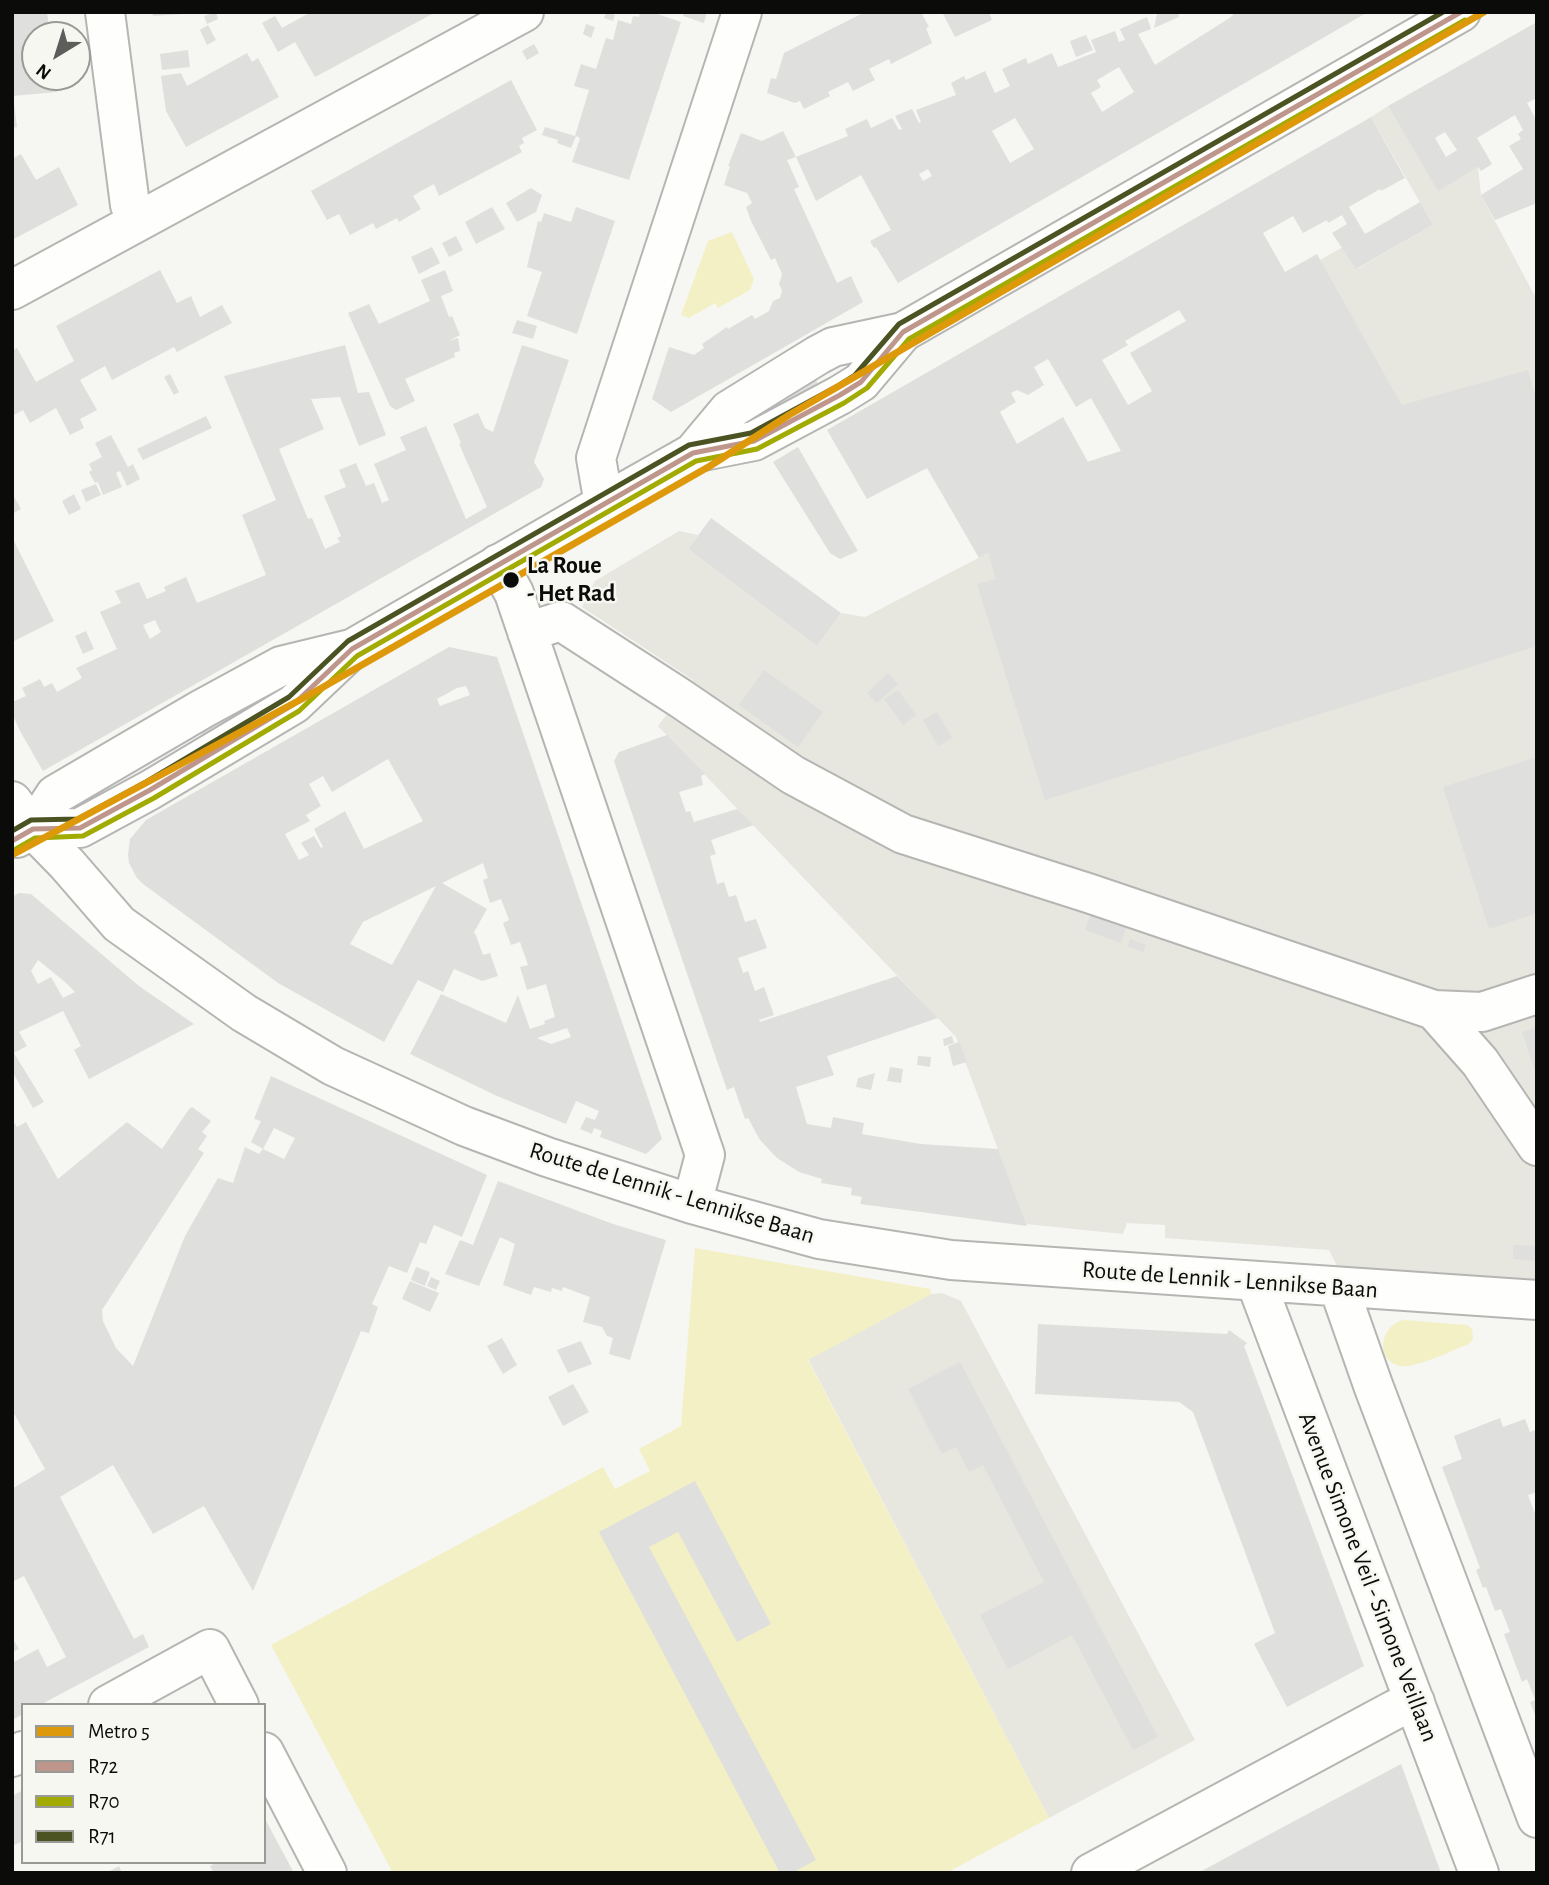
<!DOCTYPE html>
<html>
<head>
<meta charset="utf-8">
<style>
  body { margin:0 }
  #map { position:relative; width:1549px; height:1885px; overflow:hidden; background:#f6f6f3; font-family:"Alegreya Sans",sans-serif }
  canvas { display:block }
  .frame { position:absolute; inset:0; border:14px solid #0b0b0a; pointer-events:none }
  .legend { position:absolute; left:21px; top:1703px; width:245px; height:161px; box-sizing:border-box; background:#f7f7f2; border:2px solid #999995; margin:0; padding:9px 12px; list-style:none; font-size:21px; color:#0b0b0a }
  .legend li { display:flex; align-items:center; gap:14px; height:35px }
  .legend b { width:35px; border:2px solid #999995 }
  .north { position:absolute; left:21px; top:21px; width:70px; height:70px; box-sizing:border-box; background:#f7f7f2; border:2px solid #999995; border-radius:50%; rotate:218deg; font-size:19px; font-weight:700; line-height:28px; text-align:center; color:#0b0b0a }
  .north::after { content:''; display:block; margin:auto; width:24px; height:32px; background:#5d5d5c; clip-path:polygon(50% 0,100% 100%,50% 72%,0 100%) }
</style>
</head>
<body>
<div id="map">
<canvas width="1549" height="1885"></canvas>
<div class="frame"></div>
<ul class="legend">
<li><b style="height:9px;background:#de990b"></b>Metro 5</li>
<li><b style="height:9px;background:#be968c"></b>R72</li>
<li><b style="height:9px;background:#a2ab02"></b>R70</li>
<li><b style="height:9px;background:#4a5321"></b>R71</li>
</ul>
<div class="north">N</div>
</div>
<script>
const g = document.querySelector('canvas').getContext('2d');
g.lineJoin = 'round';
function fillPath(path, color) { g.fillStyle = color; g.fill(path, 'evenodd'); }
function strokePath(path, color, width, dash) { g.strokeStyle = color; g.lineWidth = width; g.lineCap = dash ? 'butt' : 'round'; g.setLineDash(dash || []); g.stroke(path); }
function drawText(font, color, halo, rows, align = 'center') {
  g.font = font + ' "Alegreya Sans",sans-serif'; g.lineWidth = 5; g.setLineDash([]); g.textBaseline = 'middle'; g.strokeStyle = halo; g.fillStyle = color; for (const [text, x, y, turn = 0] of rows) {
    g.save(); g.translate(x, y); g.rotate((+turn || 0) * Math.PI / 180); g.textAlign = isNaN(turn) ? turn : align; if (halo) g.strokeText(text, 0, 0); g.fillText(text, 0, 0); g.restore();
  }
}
const built = new Path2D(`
  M 1388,106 L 1438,190 L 1478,167 L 1481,195 L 1537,300 L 1537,1280 L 1521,1283 L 1340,1272 L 1329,1250 L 1165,1238 L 1165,1225 L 1127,1223 L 1123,1234 L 1026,1224 L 956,1037 L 658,726 L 693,680 L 582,607 L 595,581 L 679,531 L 698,535 L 688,549 L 817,646 L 841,613 L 865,617 L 988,553 L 980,496 L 1121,451 L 1402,405 L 1320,260 L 1343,247 L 1357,269 L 1433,225 L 1371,117 Z
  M 942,1293 L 961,1301 L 1195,1740 L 1049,1818 L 808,1359 L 931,1294 Z`);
const green = new Path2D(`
  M 732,232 L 754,279 L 750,290 L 718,308 L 715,303 L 689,318 L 681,315 L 708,241 Z
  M 695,1248 L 930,1289 L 931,1294 L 808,1360 L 1049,1818 L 946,1873 L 393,1873 L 271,1645 L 603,1467 L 615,1489 L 650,1471 L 639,1449 L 681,1426 Z
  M 1404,1320 L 1467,1325 L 1472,1329 L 1473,1339 L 1469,1344 C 1453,1350 1415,1369 1400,1366 C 1373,1360 1381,1324 1404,1320 Z`);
const building = new Path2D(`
  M 12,12 L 47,12 L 50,35 L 35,35 L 35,77 L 56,77 L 57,92 L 12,96 Z
  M 152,12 L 184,12 L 184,14 L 153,16 Z
  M 216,12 L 218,19 L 207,24 L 204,16 Z
  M 311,12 L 436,12 L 315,77 L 295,42 L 278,52 L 262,23 L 275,16 L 282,28 Z
  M 606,12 L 615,15 L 613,21 L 604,18 Z
  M 640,12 L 652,12 L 681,22 L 629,180 L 572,162 L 580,138 L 576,136 L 571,148 L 557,143 L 558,140 L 542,135 L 545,127 L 575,136 L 589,90 L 574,86 L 581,64 L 596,69 L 606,38 L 613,40 L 618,20 L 631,24 L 633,16 L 639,17 Z
  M 684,12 L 707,12 L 704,23 L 683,16 Z
  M 865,12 L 921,12 L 929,27 L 926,28 L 932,43 L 891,64 L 889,59 L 869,69 L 875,80 L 853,91 L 848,82 L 828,92 L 830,96 L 804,109 L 800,101 L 795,103 L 767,93 L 771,78 L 776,79 L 784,53 Z
  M 942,12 L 989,12 L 992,20 L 955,37 Z
  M 1161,12 L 1178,12 L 1179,17 L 1154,28 L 1157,14 Z
  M 1232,12 L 1368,12 L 898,283 L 876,247 L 874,248 L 870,241 L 891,230 L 861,175 L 816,201 L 796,157 L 848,136 L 845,129 L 867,119 L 871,128 L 892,118 L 899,130 L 902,129 L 895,116 L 912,109 L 919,123 L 921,122 L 916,110 L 956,95 L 951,83 L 964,76 L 966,80 L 985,71 L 995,93 L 1010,86 L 1002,69 L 1026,58 L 1028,64 L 1052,53 L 1058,67 L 1096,52 L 1091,40 L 1115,31 L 1119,42 L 1125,40 L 1120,29 L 1147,17 L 1151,29 L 1138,34 L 1155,65 L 1228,19 L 1233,15 ZM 1119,67 L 1134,92 L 1102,112 L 1091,93 L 1101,87 L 1097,80 ZM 1015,118 L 1034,149 L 1010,163 L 992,131 ZM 928,169 L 932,176 L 923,181 L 919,174 Z
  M 1537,22 L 1537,98 L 1527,103 L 1537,121 L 1537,203 L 1495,220 L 1481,195 L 1523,169 L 1509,146 L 1521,139 L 1518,134 L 1523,130 L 1515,115 L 1477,138 L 1492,164 L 1481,171 L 1478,167 L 1438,191 L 1388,106 ZM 1445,132 L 1457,150 L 1446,157 L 1435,138 Z
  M 586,24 L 595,27 L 591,38 L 583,34 Z
  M 208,25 L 216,40 L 207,45 L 200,30 Z
  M 1086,35 L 1093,50 L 1076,57 L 1070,41 Z
  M 534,44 L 539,53 L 527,60 L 522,51 Z
  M 188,50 L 190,67 L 162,70 L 160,54 Z
  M 247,53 L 252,62 L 258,58 L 279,97 L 186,147 L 166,111 L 161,76 L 181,73 L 187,86 Z
  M 511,80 L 537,130 L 522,138 L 524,143 L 519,146 L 522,152 L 439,196 L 434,184 L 421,191 L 413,196 L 421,209 L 399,222 L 397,218 L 376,229 L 373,223 L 350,235 L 339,214 L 327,220 L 311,191 Z
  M 12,103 L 14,103 L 17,127 L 12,128 Z
  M 1371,117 L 1405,178 L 1381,191 L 1380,189 L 1349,207 L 1365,234 L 1420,202 L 1433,225 L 1356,269 L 1332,233 L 1347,224 L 1342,215 L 1328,223 L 1327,220 L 1303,233 L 1293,216 L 1263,233 L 1285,272 L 1317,254 L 1402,405 L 1528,370 L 1535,395 L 1537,395 L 1537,646 L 1045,800 L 977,584 L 996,579 L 988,553 L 979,558 L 927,468 L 867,499 L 827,430 ZM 1179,310 L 1186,321 L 1130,353 L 1152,391 L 1128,405 L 1102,360 L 1128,345 L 1125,341 ZM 1048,359 L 1076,407 L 1091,398 L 1121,451 L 1088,462 L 1063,417 L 1017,444 L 1000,412 L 1016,402 L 1011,393 L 1017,390 L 1028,395 L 1044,385 L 1034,367 Z
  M 783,131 L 796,157 L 787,160 L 799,187 L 794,189 L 837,283 L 851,276 L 863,302 L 671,412 L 652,399 L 669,347 L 694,355 L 704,348 L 702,344 L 727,327 L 728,329 L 752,315 L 755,319 L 769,311 L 773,301 L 780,298 L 782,290 L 779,284 L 782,274 L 775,258 L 771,260 L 751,221 L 746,207 L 752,203 L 747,193 L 724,185 L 730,166 L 728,166 L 741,133 L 762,141 Z
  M 21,154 L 36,180 L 59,167 L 78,205 L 12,240 L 12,159 Z
  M 531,188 L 542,195 L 536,212 L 517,222 L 506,203 Z
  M 492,207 L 505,229 L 476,244 L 465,222 Z
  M 576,207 L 615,221 L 577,334 L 527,316 L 542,272 L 527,267 L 538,221 L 541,222 L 544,213 L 571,222 Z
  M 456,236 L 463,250 L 449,257 L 442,243 Z
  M 432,247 L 440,263 L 419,274 L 411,257 Z
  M 160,270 L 177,303 L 191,296 L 200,317 L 222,305 L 232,323 L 177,352 L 174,347 L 112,380 L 105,366 L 80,380 L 97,410 L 80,419 L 84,428 L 70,435 L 56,408 L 30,423 L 23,410 L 12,416 L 12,351 L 17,348 L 36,382 L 74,361 L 56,326 Z
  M 445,270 L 453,291 L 441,296 L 449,317 L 452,316 L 460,335 L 449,341 L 458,338 L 460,351 L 454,353 L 455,357 L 405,379 L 415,401 L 396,410 L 390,406 L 348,313 L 369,304 L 379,324 L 430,301 L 421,280 Z
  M 517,320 L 537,326 L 533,339 L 512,333 Z
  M 345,345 L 358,393 L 369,392 L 386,435 L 359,446 L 340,397 L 311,399 L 324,429 L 279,449 L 308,519 L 312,518 L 325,549 L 340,542 L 337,538 L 341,536 L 324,496 L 346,487 L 339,470 L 356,463 L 366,486 L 374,483 L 382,503 L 389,500 L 374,464 L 406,450 L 400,437 L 426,426 L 466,519 L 487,507 L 459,444 L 461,443 L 453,424 L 478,413 L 485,428 L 493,432 L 522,345 L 569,360 L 534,462 L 544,479 L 541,487 L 43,771 L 20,731 L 12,713 L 12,702 L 26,696 L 22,688 L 40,679 L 44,687 L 52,683 L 57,692 L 82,678 L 76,668 L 117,649 L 100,612 L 121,603 L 115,591 L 139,582 L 147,599 L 166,591 L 164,587 L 186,577 L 197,603 L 266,575 L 242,515 L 276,500 L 224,376 ZM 155,620 L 161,632 L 150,639 L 143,625 Z
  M 170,374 L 179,392 L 174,395 L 164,377 Z
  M 815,378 L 819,386 L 769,422 L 758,403 Z
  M 206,416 L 212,428 L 143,460 L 137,449 Z
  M 111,435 L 128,467 L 133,464 L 140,479 L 127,486 L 120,471 L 116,473 L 122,487 L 103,495 L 98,482 L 95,483 L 89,472 L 92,470 L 89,464 L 102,457 L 95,443 Z
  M 798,447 L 837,515 L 858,551 L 840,559 L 830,553 L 773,462 Z
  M 96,484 L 101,495 L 86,502 L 81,490 Z
  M 12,493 L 21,509 L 12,514 Z
  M 74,494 L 81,509 L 69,515 L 62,501 Z
  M 711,518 L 841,613 L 817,646 L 688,549 Z
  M 12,537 L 54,621 L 12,642 Z
  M 86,631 L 94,649 L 83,654 L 75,636 Z
  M 449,647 L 497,657 L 662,1139 L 646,1154 L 600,1137 L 602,1131 L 594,1128 L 592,1134 L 580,1129 L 586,1117 L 595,1120 L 599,1111 L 576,1101 L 566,1124 L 497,1096 L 410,1054 L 441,994 L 506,1023 L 518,995 L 530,1029 L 545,1024 L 544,1021 L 555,1017 L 546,984 L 527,990 L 520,967 L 528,965 L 520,942 L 511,945 L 503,923 L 509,920 L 501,899 L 490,903 L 483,880 L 488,878 L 483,863 L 442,883 L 487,909 L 473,934 L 475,933 L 483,955 L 490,953 L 498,976 L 482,981 L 454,969 L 443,992 L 418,980 L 384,1042 L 278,983 L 143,884 L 137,878 L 129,863 L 128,855 L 130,839 L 146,820 ZM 466,686 L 470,695 L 440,706 L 437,699 L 457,688 ZM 388,759 L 423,821 L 364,849 L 345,811 L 314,829 L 323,847 L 321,848 L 314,836 L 301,843 L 309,855 L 299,860 L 285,834 L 310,821 L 306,815 L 321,806 L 309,784 L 323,776 L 332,792 ZM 436,886 L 392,965 L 350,944 L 363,922 ZM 567,1028 L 571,1037 L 551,1044 L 537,1038 Z
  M 764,670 L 823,712 L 798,747 L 739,705 Z
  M 888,673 L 898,684 L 877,703 L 867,693 Z
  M 898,690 L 916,715 L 903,725 L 884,699 Z
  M 263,691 L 270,703 L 203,737 L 199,731 Z
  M 937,712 L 952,738 L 938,746 L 923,720 Z
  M 667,735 L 705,774 L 701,776 L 703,785 L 679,792 L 686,812 L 690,811 L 694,822 L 737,809 L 754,825 L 711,840 L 716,854 L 710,856 L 717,884 L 724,882 L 729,897 L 736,895 L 745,922 L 756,919 L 767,948 L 738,958 L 743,973 L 748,971 L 755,991 L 764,987 L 774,1015 L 759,1020 L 760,1022 L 897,976 L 938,1018 L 827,1056 L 834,1075 L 796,1087 L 807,1124 L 831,1128 L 833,1117 L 864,1123 L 862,1134 L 921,1144 L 998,1149 L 1027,1226 L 860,1204 L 862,1197 L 851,1195 L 852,1188 L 821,1183 L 822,1179 L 799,1172 L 777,1158 L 760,1140 L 748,1118 L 745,1119 L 734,1087 L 727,1090 L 614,761 L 619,752 Z
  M 1537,757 L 1537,913 L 1489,929 L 1443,787 Z
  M 19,893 L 31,894 L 139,986 L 194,1024 L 89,1079 L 74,1050 L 81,1046 L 63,1011 L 19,1032 L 27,1046 L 14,1053 L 44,1102 L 33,1108 L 12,1071 L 12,897 ZM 38,960 L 65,982 L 75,992 L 63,998 L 51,977 L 38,984 L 31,971 Z
  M 1091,915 L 1126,928 L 1121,943 L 1085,930 Z
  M 1130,939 L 1146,945 L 1143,952 L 1128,946 Z
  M 1537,1027 L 1537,1074 L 1536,1074 L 1522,1032 Z
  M 952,1036 L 954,1043 L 944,1046 L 943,1039 Z
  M 959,1042 L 967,1062 L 953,1066 L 948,1046 Z
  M 918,1056 L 931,1057 L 930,1067 L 917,1065 Z
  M 890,1067 L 903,1069 L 901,1083 L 887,1081 Z
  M 875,1073 L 871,1090 L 856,1087 L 858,1078 Z
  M 271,1076 L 487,1175 L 462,1237 L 434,1225 L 426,1244 L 420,1242 L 407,1273 L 389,1266 L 372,1304 L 378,1307 L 369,1333 L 361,1331 L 253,1591 L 204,1506 L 153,1534 L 113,1465 L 60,1497 L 134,1639 L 143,1634 L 149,1647 L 40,1705 L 23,1705 L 23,1714 L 12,1720 L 12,1663 L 38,1649 L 47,1667 L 66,1657 L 24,1576 L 12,1582 L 12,1489 L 45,1469 L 12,1410 L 12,1119 L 17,1127 L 26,1122 L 58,1179 L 127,1122 L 162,1149 L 189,1109 L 192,1107 L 211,1121 L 202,1132 L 207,1136 L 198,1149 L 204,1153 L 102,1310 L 103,1321 L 116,1348 L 133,1366 L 185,1236 L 218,1178 L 233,1183 L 245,1147 L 259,1154 L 263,1149 L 284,1159 L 295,1138 L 274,1128 L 263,1149 L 251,1142 L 261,1121 L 254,1119 Z
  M 498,1181 L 613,1224 L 666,1240 L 630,1360 L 609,1354 L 613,1338 L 607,1336 L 602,1327 L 583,1322 L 590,1297 L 563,1287 L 562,1291 L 552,1288 L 551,1292 L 534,1287 L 531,1295 L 503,1285 L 515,1244 L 500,1237 L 479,1286 L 445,1274 L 460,1240 L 473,1245 Z
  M 1513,1245 L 1537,1246 L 1537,1261 L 1513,1259 Z
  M 416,1267 L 430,1272 L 425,1286 L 411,1280 Z
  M 431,1277 L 440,1281 L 436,1290 L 427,1286 Z
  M 410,1281 L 439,1293 L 430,1312 L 402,1299 Z
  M 1038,1324 L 1227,1334 L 1229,1330 L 1247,1343 L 1244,1346 L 1364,1666 L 1287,1707 L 1254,1644 L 1275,1633 L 1193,1412 L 1179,1402 L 1035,1394 Z
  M 502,1338 L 517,1365 L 503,1374 L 487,1346 Z
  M 581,1341 L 592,1364 L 568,1373 L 557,1350 Z
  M 960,1362 L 1158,1737 L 1133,1750 L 1072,1635 L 1008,1669 L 980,1615 L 1044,1582 L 983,1465 L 969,1472 L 956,1447 L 942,1454 L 908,1389 Z
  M 573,1384 L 589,1412 L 563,1426 L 548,1397 Z
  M 1500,1418 L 1503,1427 L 1525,1419 L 1530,1432 L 1537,1429 L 1537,1492 L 1528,1495 L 1537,1519 L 1537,1720 L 1530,1702 L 1535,1700 L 1527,1679 L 1522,1682 L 1504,1634 L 1510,1632 L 1501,1609 L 1495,1611 L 1486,1587 L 1483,1588 L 1476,1570 L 1480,1568 L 1442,1467 L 1462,1459 L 1454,1436 Z
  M 695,1481 L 771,1624 L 737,1642 L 678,1532 L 649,1547 L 816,1860 L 792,1873 L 780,1873 L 599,1532 Z
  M 12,1637 L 19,1649 L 12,1652 Z
  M 1401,1764 L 1441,1873 L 1198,1873 L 1257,1841 Z
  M 23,1790 L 23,1845 L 21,1842 L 12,1846 L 12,1796 Z
  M 264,1817 L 294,1873 L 214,1873 L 210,1866 L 217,1862 L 264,1862 Z
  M 119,1866 L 122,1873 L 106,1873 Z`);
const minor = new Path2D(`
  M 105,12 L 130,205 L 137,222
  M 12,290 L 524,12
  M 604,504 L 596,458 L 742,12
  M 498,564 L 514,593 L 705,1155 L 692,1204
  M 527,632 L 561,621 L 680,698 L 793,775 L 903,834 L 1088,893 L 1434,1010 L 1480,1062 L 1537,1146
  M 12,801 L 33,829 L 67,864 L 119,924 L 244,1013 L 333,1066 L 464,1126 L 547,1157 L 692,1204 L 819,1239 L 951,1260 L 1537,1300
  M 1434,1010 L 1482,1012 L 1537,994
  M 1256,1282 L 1479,1873
  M 1339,1288 L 1373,1385 L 1537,1818
  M 108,1705 L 210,1649 L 239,1705
  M 264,1752 L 327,1873
  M 12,1757 L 23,1751
  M 1091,1873 L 1396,1709 L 1415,1702`);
const major = new Path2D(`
  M 693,453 L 729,410 L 818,355 L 833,347 L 903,332 L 1461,12
  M 33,829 L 80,828 L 150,790 L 294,704 L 352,649 L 626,491 L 693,453 L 754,441 L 840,395 L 861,382 L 903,332
  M 17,838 L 33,829 L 55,795 L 202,709 L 281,666 L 351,649`);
const bus1 = new Path2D(`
  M 12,841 L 33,829 L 80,828 L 150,790 L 294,704 L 352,649 L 693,453 L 754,441 L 840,395 L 861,382 L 903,332 L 1461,12`);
const bus2 = new Path2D(`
  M 16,849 L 35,838 L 83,836 L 154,798 L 299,711 L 357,656 L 696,461 L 757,449 L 844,403 L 867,388 L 909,339 L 1465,20`);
const bus3 = new Path2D(`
  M 12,831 L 31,820 L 78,819 L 146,782 L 289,697 L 348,641 L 689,445 L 751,433 L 836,387 L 855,375 L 899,324 L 1443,12`);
const metro1 = new Path2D(`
  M 12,855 L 311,694 L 710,466 L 789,415 L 1484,12`);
const markers = [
  [511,580,9,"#0b0b0a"]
];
const stopNames = [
  ["La Roue",527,566],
  ["- Het Rad",527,594]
];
const streetNames = [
  ["Route de Lennik - Lennikse Baan",672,1193,17],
  ["Route de Lennik - Lennikse Baan",1230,1280,4],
  ["Avenue Simone Veil - Simone Veillaan",1368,1577,69]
];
fillPath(built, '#e7e7df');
fillPath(green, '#f3f0c6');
fillPath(building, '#dfdfdd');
strokePath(minor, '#b5b5b3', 42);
strokePath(major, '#b5b5b3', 42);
strokePath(minor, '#fefefd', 38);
strokePath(major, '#fefefd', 38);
strokePath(bus1, '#be968c', 5);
strokePath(bus2, '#a2ab02', 5);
strokePath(bus3, '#4a5321', 5);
strokePath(metro1, '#de990b', 7);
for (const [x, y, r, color] of markers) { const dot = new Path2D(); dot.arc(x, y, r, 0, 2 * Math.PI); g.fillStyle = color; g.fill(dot); strokePath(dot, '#f7f7f2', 2.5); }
drawText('bold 24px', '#0b0b0a', '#f7f7f2', stopNames, 'left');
drawText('24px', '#0b0b0a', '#f7f7f2', streetNames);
</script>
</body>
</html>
